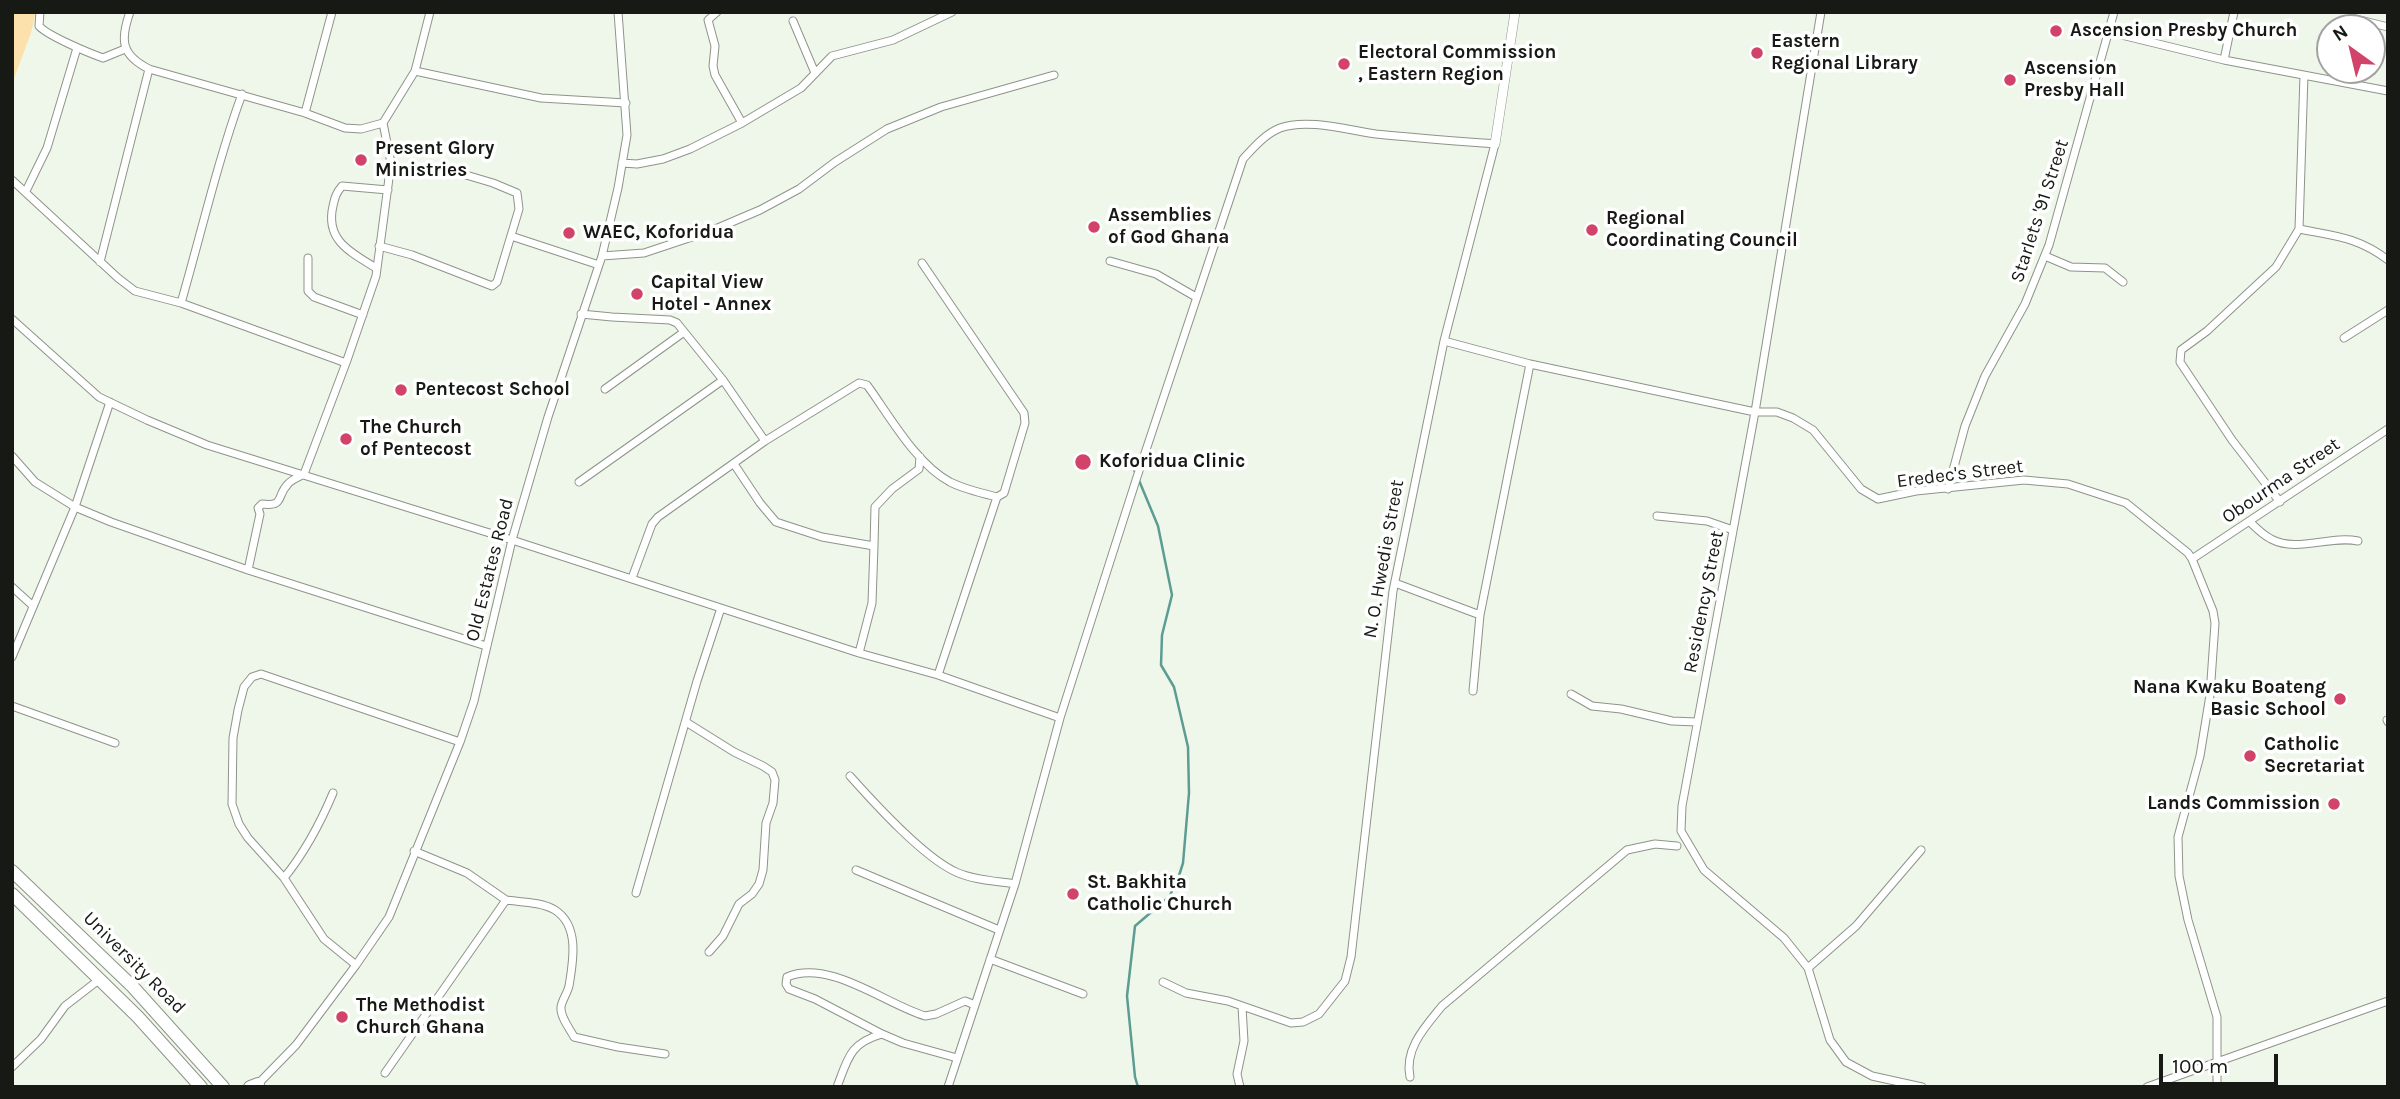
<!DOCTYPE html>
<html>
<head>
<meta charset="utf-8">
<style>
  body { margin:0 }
  #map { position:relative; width:2400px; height:1099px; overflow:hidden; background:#eff7ea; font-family:Karla,sans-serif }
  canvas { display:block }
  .frame { position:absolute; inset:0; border:14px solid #171915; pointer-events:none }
  .north { position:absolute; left:2316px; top:14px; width:70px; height:70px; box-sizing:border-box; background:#fff; border:2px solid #a2a3a1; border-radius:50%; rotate:326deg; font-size:19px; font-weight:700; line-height:28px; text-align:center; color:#171915 }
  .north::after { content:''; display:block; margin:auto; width:24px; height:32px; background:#d2436a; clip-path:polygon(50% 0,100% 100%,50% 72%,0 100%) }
  .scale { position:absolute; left:2159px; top:1054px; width:119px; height:32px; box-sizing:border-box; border:4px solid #171915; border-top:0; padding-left:9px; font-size:21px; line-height:24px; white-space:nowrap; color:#171915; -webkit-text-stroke:5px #fff; paint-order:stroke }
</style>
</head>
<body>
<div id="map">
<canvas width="2400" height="1099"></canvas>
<div class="frame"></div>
<div class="north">N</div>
<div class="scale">100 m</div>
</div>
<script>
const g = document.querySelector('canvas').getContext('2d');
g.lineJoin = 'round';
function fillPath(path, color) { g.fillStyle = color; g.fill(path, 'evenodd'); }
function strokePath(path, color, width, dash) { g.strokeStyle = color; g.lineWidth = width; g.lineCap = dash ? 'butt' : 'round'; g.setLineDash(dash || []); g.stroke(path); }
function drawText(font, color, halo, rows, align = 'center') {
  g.font = font + ' Karla,sans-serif'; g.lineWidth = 7; g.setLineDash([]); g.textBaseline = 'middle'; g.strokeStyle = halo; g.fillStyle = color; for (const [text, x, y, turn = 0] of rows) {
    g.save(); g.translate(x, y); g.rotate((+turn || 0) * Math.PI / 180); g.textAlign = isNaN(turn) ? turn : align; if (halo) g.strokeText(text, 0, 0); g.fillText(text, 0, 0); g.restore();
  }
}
const green = new Path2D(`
  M 12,12 L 36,12 L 31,33 L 12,84 Z`);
const stream = new Path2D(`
  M 1128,456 L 1135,472
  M 1138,478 L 1158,526 L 1172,595 L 1162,635 L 1161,665 L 1174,687 L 1188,747 L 1189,793 L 1183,863 L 1177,882 L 1169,897 L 1135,926 L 1127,996 L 1135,1077 L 1138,1087`);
const minor = new Path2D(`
  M 40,12 L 39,26 C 48,36 89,53 103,58 L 125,49
  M 130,12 C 120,40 121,55 149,69 L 305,113 L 345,128 L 361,129 L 383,123 L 415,71 L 430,12
  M 717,12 L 708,20 L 715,46 L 713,66 L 715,75 L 742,123
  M 1821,12 L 1755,412 L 1682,806 L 1681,831 L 1704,870 L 1784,938 L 1808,968 L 1830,1040 L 1846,1062 L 1872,1076 L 1922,1087
  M 2352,18 L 2388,27
  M 793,21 L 815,73
  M 2109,32 L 2224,60 L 2388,91
  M 2224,60 L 2234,12
  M 415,71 L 541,98 L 626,103
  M 305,113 L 332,12
  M 622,163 L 637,164 L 663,159 L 690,149 L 742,123 L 801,88 L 832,56 L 893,40 L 952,12
  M 12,180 L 118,278 L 135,291 L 181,303 L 346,363
  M 26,191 L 47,148 L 77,48
  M 2299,229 C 2335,236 2358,237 2388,260
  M 511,236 L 599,265
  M 379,246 L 412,255 L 492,286 L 497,282 L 519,209 L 517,193 L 493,183 L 466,175
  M 602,256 L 644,253 L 713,230 L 760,210 L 799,189 L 835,162 L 887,129 L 941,107 L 1054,75
  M 2045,256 L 2071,267 L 2105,268 L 2123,282
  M 308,258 L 308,291 L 314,297 L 363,315
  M 1110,261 L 1156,274 L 1196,297
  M 100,262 L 149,69
  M 376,268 C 350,252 325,240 333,206 C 335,197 336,193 342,186 L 388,190
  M 181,303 C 201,234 217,163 242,94
  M 581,314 L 612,317 L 670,320 L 677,323 L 723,380 L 765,441
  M 12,319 L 99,397 L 147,420 L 207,445 L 512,540 L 859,653 L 938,675 L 1060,718
  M 2344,338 L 2388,310
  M 1444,341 L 1530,364 L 1755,412 L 1777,412 L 1793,418 L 1813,430 L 1861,489 L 1878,499 L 1916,491 L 2024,480 L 2068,484 L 2126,503 L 2188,553 L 2192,559 L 2213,611 L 2215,623 L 2210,695 L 2200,756 L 2178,837 L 2179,876 L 2188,920 L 2217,1017 L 2217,1087
  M 605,389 L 684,332
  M 12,456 L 35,482 L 75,507 L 111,522 L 248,570 L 486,646
  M 734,464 L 760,503 L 776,522 L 822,537 L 874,546 L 875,507 L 892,489 L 919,469 L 920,457
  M 579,482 L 723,380
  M 1948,489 L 1965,426 L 1985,376 L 2025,304 L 2049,245 L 2114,12
  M 2280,502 L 2232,440 L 2180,362 L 2181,350 L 2207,331 L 2276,267 L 2299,229 L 2304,75
  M 1657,516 L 1707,521 L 1733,530
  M 2250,522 C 2256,528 2263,535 2271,539 C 2297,553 2330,535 2358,541
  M 2192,559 L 2388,429
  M 248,570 L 260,514 L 258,508 L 262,504 C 285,507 276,496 288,484 C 291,480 299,477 304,474 L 346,363 L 376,276 L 391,163 L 383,123
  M 632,578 L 652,524 L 658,517 L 765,441 L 859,383 L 867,385 C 889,415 916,464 950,482 C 964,489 981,493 997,497 L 1004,493 L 1025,423 L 1024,413 L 922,263
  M 1395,583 L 1480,615
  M 12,587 L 33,606
  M 859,653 L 872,603 L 874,546
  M 12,657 L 75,507 L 110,402
  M 938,675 L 997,497
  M 1473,691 L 1480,615 L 1530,364
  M 1571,694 L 1592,706 L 1621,709 L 1672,721 L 1697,722
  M 12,706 L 115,743
  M 2387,720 L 2388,722
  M 686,722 L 734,752 L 763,766 L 772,772 L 775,780 L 773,803 L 766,823 L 763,870 L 759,884 L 752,894 L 739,904 L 723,936 L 709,952
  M 850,776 C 875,804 923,857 956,872 C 973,880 996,881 1015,884
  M 333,793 C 320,824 305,852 284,878 L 324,939 L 356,965
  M 856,870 L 999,930
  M 284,878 L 248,838 L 239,824 L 232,804 L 233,738 L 238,710 L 244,687 L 252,677 L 261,674 L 460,742
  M 636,893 L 697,681 L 721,608
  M 506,900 C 521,902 542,902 555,910 C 580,926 573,962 569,986 C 567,994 562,1000 561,1007 C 560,1017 570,1029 574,1037 L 618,1047 L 665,1054
  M 990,959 L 1083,994
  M 1808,968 L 1856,926 L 1921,850
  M 957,1058 L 903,1043 L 882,1034 L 815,999 L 789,989 L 786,984 L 787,977 C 830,959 885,1004 925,1016 L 936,1014 L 965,1001 L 975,1005
  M 12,1067 L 41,1039 L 65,1006 L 100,979
  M 385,1073 L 506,900 L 467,873 L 414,851
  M 1410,1077 C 1404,1049 1425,1027 1442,1006 L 1627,850 L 1655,844 L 1677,846
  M 256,1086 L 296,1045 L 356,965 L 389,917 L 460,742 L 474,701 L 512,540 L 548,417 L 602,256 L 618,188 L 627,135 L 618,12
  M 837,1087 C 848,1058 850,1043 882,1034
  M 948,1087 L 1015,884 L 1060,718 L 1136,480 L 1243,159 C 1253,148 1265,134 1280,128 C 1307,118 1348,130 1376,134 C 1416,138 1456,141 1495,144 L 1444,341 L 1393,591 L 1351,957 L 1345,981 L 1319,1014 L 1303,1022 L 1291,1023 L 1228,1001 L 1186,993 L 1163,982
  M 1240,1087 L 1237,1074 L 1244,1041 L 1242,1007
  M 2147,1087 L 2388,1001`);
const tertiary = new Path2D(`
  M 1495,144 L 1515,12`);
const trunk = new Path2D(`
  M 12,871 L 133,987 L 223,1087
  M 12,894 L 138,1017 L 201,1087
  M 250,1087 L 258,1084`);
const markers = [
  [2056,31,7,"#d2436a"],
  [1757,53,7,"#d2436a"],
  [1344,64,7,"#d2436a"],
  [2010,80,7,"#d2436a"],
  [361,160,7,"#d2436a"],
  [1094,227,7,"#d2436a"],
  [1592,230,7,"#d2436a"],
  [569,233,7,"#d2436a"],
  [637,294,7,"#d2436a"],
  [401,390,7,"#d2436a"],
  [346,439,7,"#d2436a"],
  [1083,462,9,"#d2436a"],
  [2340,699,7,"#d2436a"],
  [2250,756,7,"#d2436a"],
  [2334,804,7,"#d2436a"],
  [1073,894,7,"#d2436a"],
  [342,1017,7,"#d2436a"]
];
const poiNames = [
  ["Ascension Presby Church",2070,31],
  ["Eastern",1771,42],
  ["Regional Library",1771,64],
  ["Electoral Commission",1358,53],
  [", Eastern Region",1358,75],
  ["Ascension",2024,69],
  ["Presby Hall",2024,91],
  ["Present Glory",375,149],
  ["Ministries",375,171],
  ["Assemblies",1108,216],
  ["of God Ghana",1108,238],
  ["Regional",1606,219],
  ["Coordinating Council",1606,241],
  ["WAEC, Koforidua",583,233],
  ["Capital View",651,283],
  ["Hotel - Annex",651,305],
  ["Pentecost School",415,390],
  ["The Church",360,428],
  ["of Pentecost",360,450],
  ["Koforidua Clinic",1099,462],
  ["Nana Kwaku Boateng",2326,688,"right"],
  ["Basic School",2326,710,"right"],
  ["Catholic",2264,745],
  ["Secretariat",2264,767],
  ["Lands Commission",2320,804,"right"],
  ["St. Bakhita",1087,883],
  ["Catholic Church",1087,905],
  ["The Methodist",356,1006],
  ["Church Ghana",356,1028]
];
const streetNames = [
  ["Starlets '91 Street",2040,211,-72],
  ["Eredec's Street",1960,474,-7],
  ["Obourma Street",2281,481,-34],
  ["N. O. Hwedie Street",1384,559,-80],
  ["Old Estates Road",490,570,-76],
  ["Residency Street",1704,602,-79],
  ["University Road",134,963,45]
];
fillPath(green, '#fce1ad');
strokePath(stream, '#5c9c92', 2.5);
strokePath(minor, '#8d9489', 9);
strokePath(tertiary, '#8d9489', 10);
strokePath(trunk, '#8d9489', 14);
strokePath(minor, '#fff', 7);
strokePath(tertiary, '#fff', 9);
strokePath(trunk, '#fff', 12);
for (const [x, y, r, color] of markers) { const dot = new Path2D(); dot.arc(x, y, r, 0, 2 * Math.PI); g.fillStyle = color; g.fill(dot); strokePath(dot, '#fff', 2.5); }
drawText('bold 19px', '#171915', '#fff', poiNames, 'left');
drawText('19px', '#171915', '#fff', streetNames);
</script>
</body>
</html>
